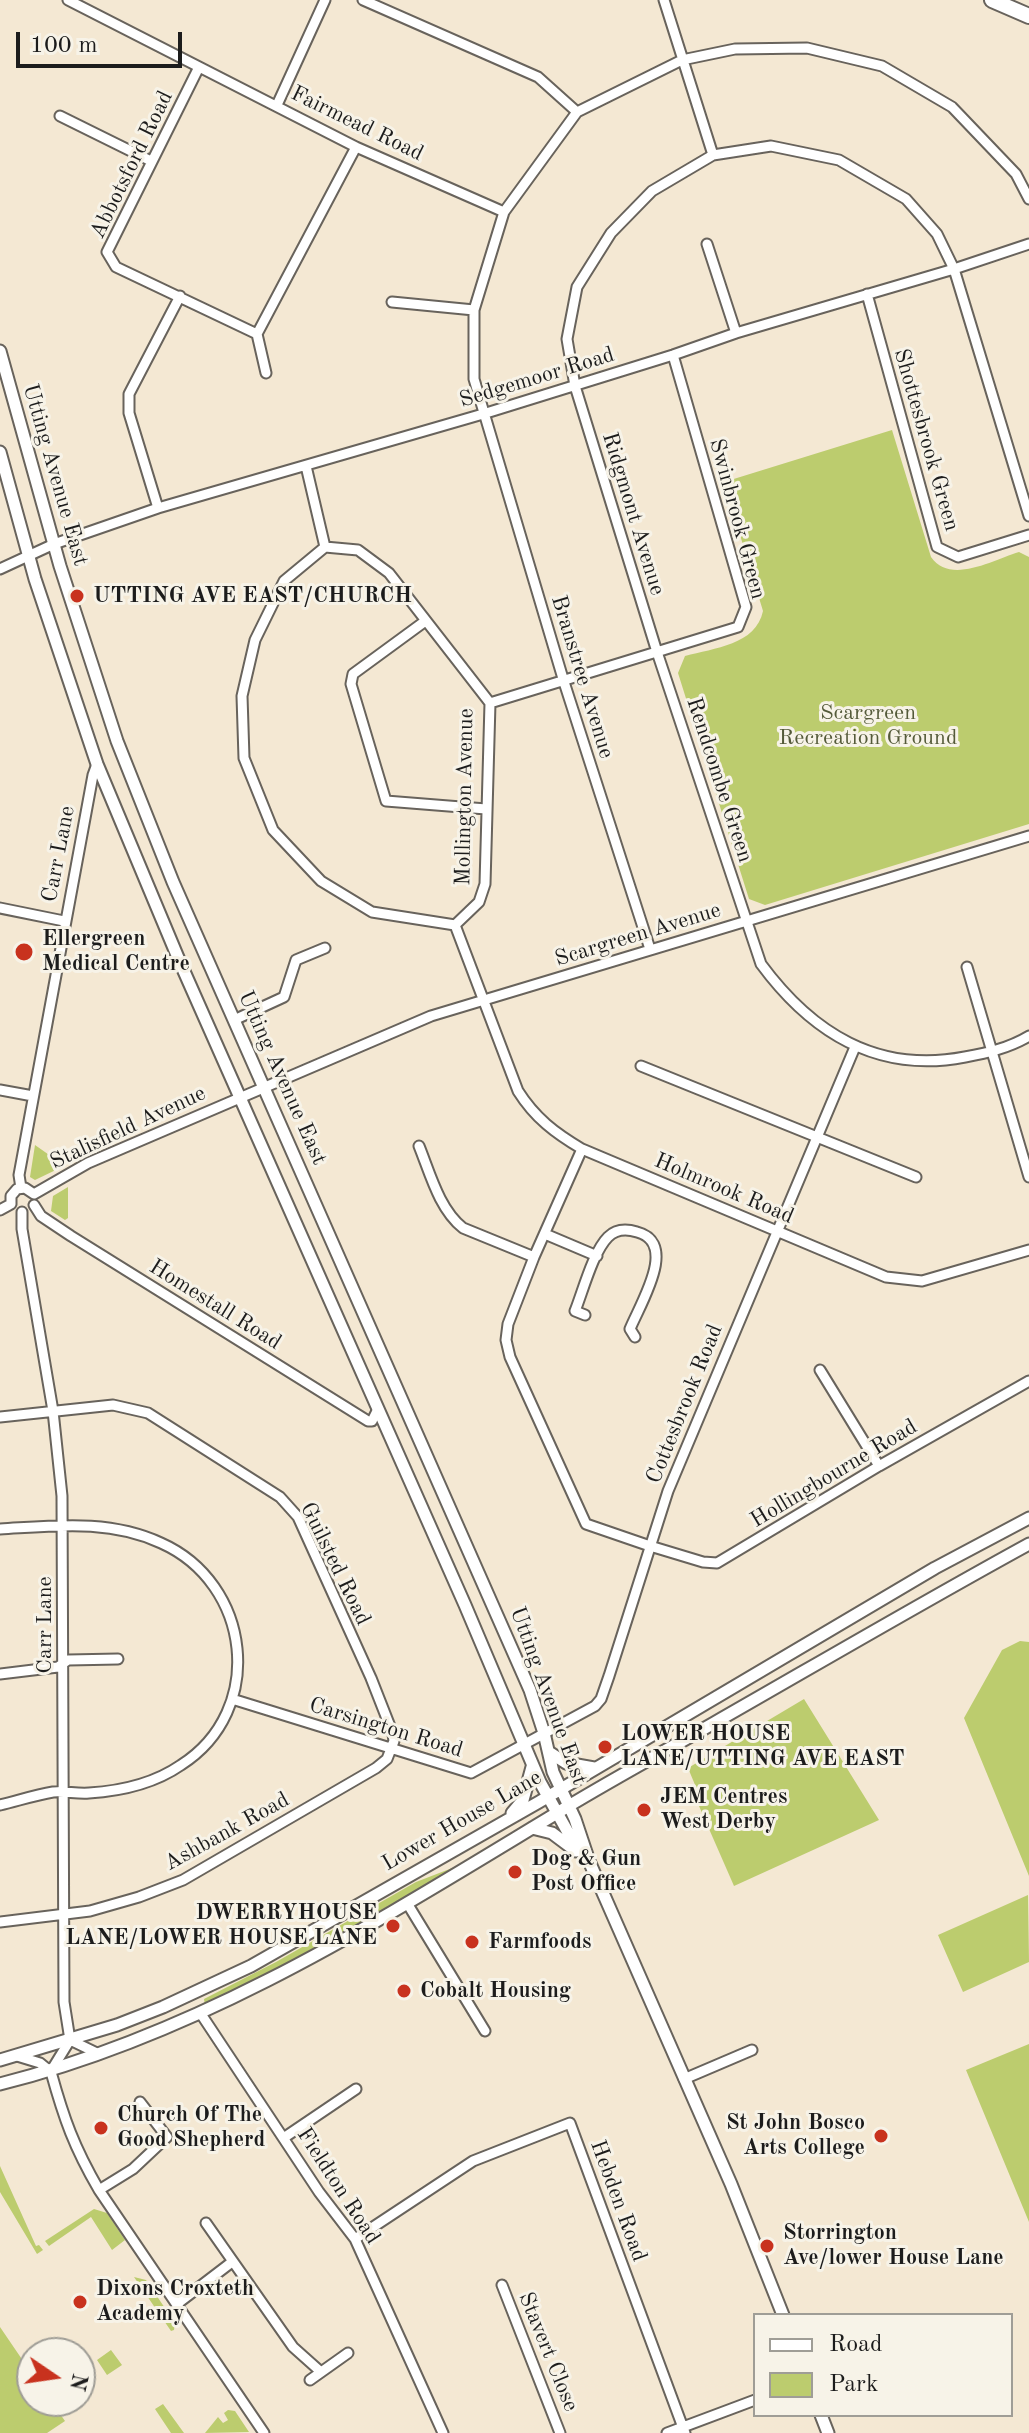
<!DOCTYPE html>
<html>
<head>
<meta charset="utf-8">
<style>
  body { margin:0 }
  #map { position:relative; width:1029px; height:2433px; overflow:hidden; background:#f4e8d3; font-family:"Old Standard TT",serif }
  canvas { display:block }
  .legend { position:absolute; left:753px; top:2313px; width:260px; height:104px; box-sizing:border-box; background:#f7f3e8; border:2px solid #9f9d96; margin:0; padding:10px 14px; list-style:none; font-size:24px; color:#1c1c1c }
  .legend li { display:flex; align-items:center; gap:16px; height:40px }
  .legend b { width:40px; border:2px solid #9f9d96 }
  .north { position:absolute; left:16px; top:2337px; width:80px; height:80px; box-sizing:border-box; background:#f7f3e8; border:2px solid #9f9d96; border-radius:50%; rotate:103deg; font-size:22px; font-weight:700; line-height:32px; text-align:center; color:#1c1c1c }
  .north::after { content:''; display:block; margin:auto; width:28px; height:36px; background:#c8321e; clip-path:polygon(50% 0,100% 100%,50% 72%,0 100%) }
  .scale { position:absolute; left:16px; top:32px; width:166px; height:36px; box-sizing:border-box; border:4px solid #1c1c1c; border-top:0; padding-left:10px; font-size:24px; line-height:28px; white-space:nowrap; color:#1c1c1c; -webkit-text-stroke:6px #f7f3e8; paint-order:stroke }
</style>
</head>
<body>
<div id="map">
<canvas width="1029" height="2433"></canvas>
<ul class="legend">
<li><b style="height:10px;background:#fff"></b>Road</li>
<li><b style="height:22px;background:#bccc6e"></b>Park</li>
</ul>
<div class="north">N</div>
<div class="scale">100 m</div>
</div>
<script>
const g = document.querySelector('canvas').getContext('2d');
g.lineJoin = 'round';
function fillPath(path, color) { g.fillStyle = color; g.fill(path, 'evenodd'); }
function strokePath(path, color, width, dash) { g.strokeStyle = color; g.lineWidth = width; g.lineCap = dash ? 'butt' : 'round'; g.setLineDash(dash || []); g.stroke(path); }
function drawText(font, color, halo, rows, align = 'center') {
  g.font = font + ' "Old Standard TT",serif'; g.lineWidth = 6; g.setLineDash([]); g.textBaseline = 'middle'; g.strokeStyle = halo; g.fillStyle = color; for (const [text, x, y, turn = 0] of rows) {
    g.save(); g.translate(x, y); g.rotate((+turn || 0) * Math.PI / 180); g.textAlign = isNaN(turn) ? turn : align; if (halo) g.strokeText(text, 0, 0); g.fillText(text, 0, 0); g.restore();
  }
}
const green = new Path2D(`
  M 892,430 L 931,557 C 950,585 993,560 1019,552 L 1029,557 L 1029,824 L 765,905 L 749,899 L 678,673 L 685,656 C 714,648 756,645 763,611 L 724,482 Z
  M 35,1145 L 62,1164 L 62,1167 L 35,1180 L 30,1177 Z
  M 68,1187 L 68,1218 L 65,1220 L 51,1211 L 53,1196 Z
  M 1020,1641 L 1029,1642 L 1029,1876 L 964,1718 L 1002,1650 Z
  M 804,1699 L 879,1820 L 734,1886 L 699,1806 L 703,1804 L 688,1768 Z
  M 460,1865 L 267,1976 L 205,2006 L 204,1999 L 276,1962 L 416,1882 Z
  M 1028,1895 L 1029,1962 L 963,1992 L 938,1935 Z
  M 1029,2044 L 1029,2222 L 966,2070 Z
  M 0,2166 L 36,2246 L 39,2245 L 43,2250 L 37,2254 L 0,2192 Z
  M 94,2209 L 107,2213 L 125,2240 L 112,2250 L 91,2217 L 49,2246 L 45,2241 Z
  M 134,2277 L 146,2280 L 175,2323 L 174,2330 L 171,2331 Z
  M 0,2327 L 32,2374 L 32,2401 L 51,2401 L 65,2421 L 47,2433 L 0,2433 Z
  M 111,2350 L 122,2365 L 107,2375 L 97,2360 Z
  M 163,2404 L 184,2433 L 171,2433 L 155,2409 Z
  M 228,2410 L 235,2411 L 249,2432 L 205,2433 L 218,2417 L 223,2423 L 228,2420 L 224,2413 Z`);
const minor = new Path2D(`
  M 68,0 L 356,147 L 504,212
  M 363,0 L 538,77 L 577,112
  M 664,0 L 713,155
  M 199,67 L 107,252 L 116,267 L 257,334 L 266,373
  M 277,105 L 325,0
  M 60,116 L 151,161
  M 707,244 L 736,333
  M 867,294 L 937,547 L 958,557 L 1029,535
  M 392,302 L 474,310
  M 257,334 L 356,147
  M 306,466 L 325,547 L 358,550 L 389,573 L 490,703 L 485,884 L 479,902 L 455,925
  M 158,508 L 129,413 L 129,394 L 180,296
  M 1029,516 L 954,269 L 937,234 L 906,199 L 839,160 L 771,146 L 713,155 L 652,191 L 611,233 L 577,287 L 567,339 L 575,386 L 657,652 L 761,964 C 812,1033 877,1074 965,1057 C 987,1053 1009,1048 1029,1036
  M 325,547 L 284,581 L 255,640 L 242,696 L 244,758 L 273,830 L 321,881 L 372,912 L 455,925
  M 0,569 L 54,544 L 158,508 L 483,414 L 673,355 L 736,333 L 954,269 L 1029,244
  M 424,622 L 353,674 L 351,684 L 386,801 L 486,809
  M 490,703 L 738,627 L 746,607 L 673,355
  M 0,908 L 64,921
  M 455,925 L 518,1091 C 535,1118 555,1133 582,1149 L 886,1277 L 922,1281 L 1029,1250
  M 650,949 L 564,682 L 474,379 L 474,310 L 504,212 L 577,112 L 682,60 L 735,49 L 807,48 L 882,66 L 952,107 L 1016,174 L 1029,199
  M 967,967 L 1029,1177
  M 234,1020 L 284,997 L 296,960 L 325,948
  M 641,1066 L 916,1177
  M 0,1090 L 33,1096
  M 419,1146 C 430,1173 439,1209 463,1228 L 534,1257
  M 582,1149 L 534,1257 L 508,1324 L 506,1340 L 510,1357 L 586,1524 L 650,1546 L 703,1562 L 717,1563 L 879,1466 L 1029,1381
  M 21,1188 L 19,1175 L 93,775 L 97,764
  M 34,1194 L 88,1163 L 431,1016 L 1029,836
  M 11,1204 L 11,1196 L 17,1189 L 25,1188 L 34,1194
  M 34,1205 L 41,1216 L 71,1236 L 368,1421 L 372,1421 L 378,1409
  M 0,1210 L 11,1204
  M 22,1212 L 22,1229 L 53,1411 L 62,1496 L 64,2002 L 70,2040
  M 545,1234 L 597,1256
  M 585,1315 L 575,1311 C 583,1291 593,1252 608,1237 C 616,1229 627,1229 637,1232 C 679,1243 640,1304 630,1329 L 635,1337
  M 820,1370 L 879,1466
  M 0,1417 L 113,1405 L 148,1413 L 280,1497 L 298,1517 L 371,1678 L 393,1734 L 394,1741 L 387,1759 L 376,1768 L 183,1880 L 139,1897 L 90,1911 L 0,1922
  M 0,1529 C 55,1526 109,1519 161,1543 C 251,1583 267,1710 181,1765 C 155,1783 121,1791 89,1793 C 77,1794 65,1791 53,1792 C 35,1795 17,1801 0,1805
  M 0,1674 L 58,1667 L 68,1660 L 118,1659
  M 232,1699 L 471,1773 L 595,1706 L 601,1699 L 609,1676 L 668,1491 L 855,1047
  M 407,1903 L 485,2031
  M 201,2014 L 319,2192 L 355,2239 L 443,2433
  M 70,2040 L 99,2054
  M 17,2056 L 40,2063 L 51,2072
  M 51,2071 L 70,2040
  M 51,2072 C 64,2119 74,2147 99,2190 L 264,2433
  M 684,2079 L 752,2050
  M 285,2137 L 356,2089
  M 99,2190 L 133,2169 L 167,2137 L 140,2102
  M 206,2223 L 293,2347 L 321,2372
  M 355,2239 L 473,2161 L 570,2123 L 685,2433
  M 502,2285 L 560,2433
  M 177,2304 L 232,2262
  M 310,2380 L 348,2353
  M 667,2433 L 755,2400`);
const tertiary = new Path2D(`
  M 0,351 L 60,566 L 117,741 L 173,882 L 530,1690 L 544,1733 L 553,1772 L 575,1819 L 589,1861 L 731,2184 L 783,2315
  M 0,452 L 35,579 L 97,764 L 179,960 L 465,1605 L 540,1782 L 570,1836 L 584,1854
  M 549,1752 L 566,1763 L 594,1768
  M 512,1813 L 523,1800 L 532,1767
  M 532,1828 L 552,1833 L 576,1851
  M 0,2060 L 117,2025 L 163,2007 L 251,1966 L 539,1802 L 935,1568 L 1029,1518
  M 0,2084 C 207,2032 386,1916 567,1807 C 615,1778 665,1751 714,1723 C 819,1663 923,1602 1029,1544
  M 821,2415 L 828,2433`);
const primary = new Path2D(`
  M 992,0 L 1029,16`);
const markers = [
  [77,596,8,"#c8321e"],
  [24,952,10,"#c8321e"],
  [605,1747,8,"#c8321e"],
  [644,1810,8,"#c8321e"],
  [515,1872,8,"#c8321e"],
  [393,1926,8,"#c8321e"],
  [472,1942,8,"#c8321e"],
  [404,1991,8,"#c8321e"],
  [101,2128,8,"#c8321e"],
  [881,2136,8,"#c8321e"],
  [767,2246,8,"#c8321e"],
  [80,2302,8,"#c8321e"]
];
const streetNames = [
  ["Fairmead Road",357,124,26],
  ["Abbotsford Road",132,165,-64],
  ["Sedgemoor Road",537,378,-17],
  ["Shottesbrook Green",926,440,74],
  ["Utting Avenue East",55,475,74],
  ["Ridgmont Avenue",633,514,73],
  ["Swinbrook Green",737,519,75],
  ["Branstree Avenue",582,677,73],
  ["Rendcombe Green",719,780,72],
  ["Mollington Avenue",465,797,-89],
  ["Carr Lane",59,854,-79],
  ["Scargreen Avenue",638,935,-17],
  ["Utting Avenue East",282,1078,66],
  ["Stalisfield Avenue",128,1128,-25],
  ["Holmrook Road",724,1189,23],
  ["Homestall Road",215,1305,32],
  ["Cottesbrook Road",685,1404,-68],
  ["Hollingbourne Road",834,1474,-31],
  ["Guilsted Road",335,1564,64],
  ["Carr Lane",45,1625,-90],
  ["Utting Avenue East",548,1696,70],
  ["Carsington Road",386,1728,17],
  ["Lower House Lane",462,1821,-30],
  ["Ashbank Road",227,1832,-29],
  ["Fieldton Road",338,2186,57],
  ["Hebden Road",618,2201,70],
  ["Stavert Close",548,2352,68]
];
const poiNames = [
  ["UTTING AVE EAST/CHURCH",93,596],
  ["Ellergreen",42,939],
  ["Medical Centre",42,964],
  ["LOWER HOUSE",621,1734],
  ["LANE/UTTING AVE EAST",621,1759],
  ["JEM Centres",660,1797],
  ["West Derby",660,1822],
  ["Dog & Gun",531,1859],
  ["Post Office",531,1884],
  ["DWERRYHOUSE",377,1913,"right"],
  ["LANE/LOWER HOUSE LANE",377,1938,"right"],
  ["Farmfoods",488,1942],
  ["Cobalt Housing",420,1991],
  ["Church Of The",117,2115],
  ["Good Shepherd",117,2140],
  ["St John Bosco",865,2123,"right"],
  ["Arts College",865,2148,"right"],
  ["Storrington",783,2233],
  ["Ave/lower House Lane",783,2258],
  ["Dixons Croxteth",96,2289],
  ["Academy",96,2314]
];
const parkNames = [
  ["Scargreen",868,713],
  ["Recreation Ground",868,738]
];
fillPath(green, '#bccc6e');
strokePath(minor, '#68635c', 13);
strokePath(tertiary, '#68635c', 15);
strokePath(primary, '#68635c', 18);
strokePath(minor, '#fff', 9);
strokePath(tertiary, '#fff', 11);
strokePath(primary, '#fff', 14);
for (const [x, y, r, color] of markers) { const dot = new Path2D(); dot.arc(x, y, r, 0, 2 * Math.PI); g.fillStyle = color; g.fill(dot); strokePath(dot, '#f7f3e8', 3); }
drawText('22px', '#1c1c1c', '#f7f3e8', streetNames);
drawText('bold 22px', '#1c1c1c', '#f7f3e8', poiNames, 'left');
drawText('22px', '#545a39', '#f7f3e8', parkNames);
</script>
</body>
</html>
